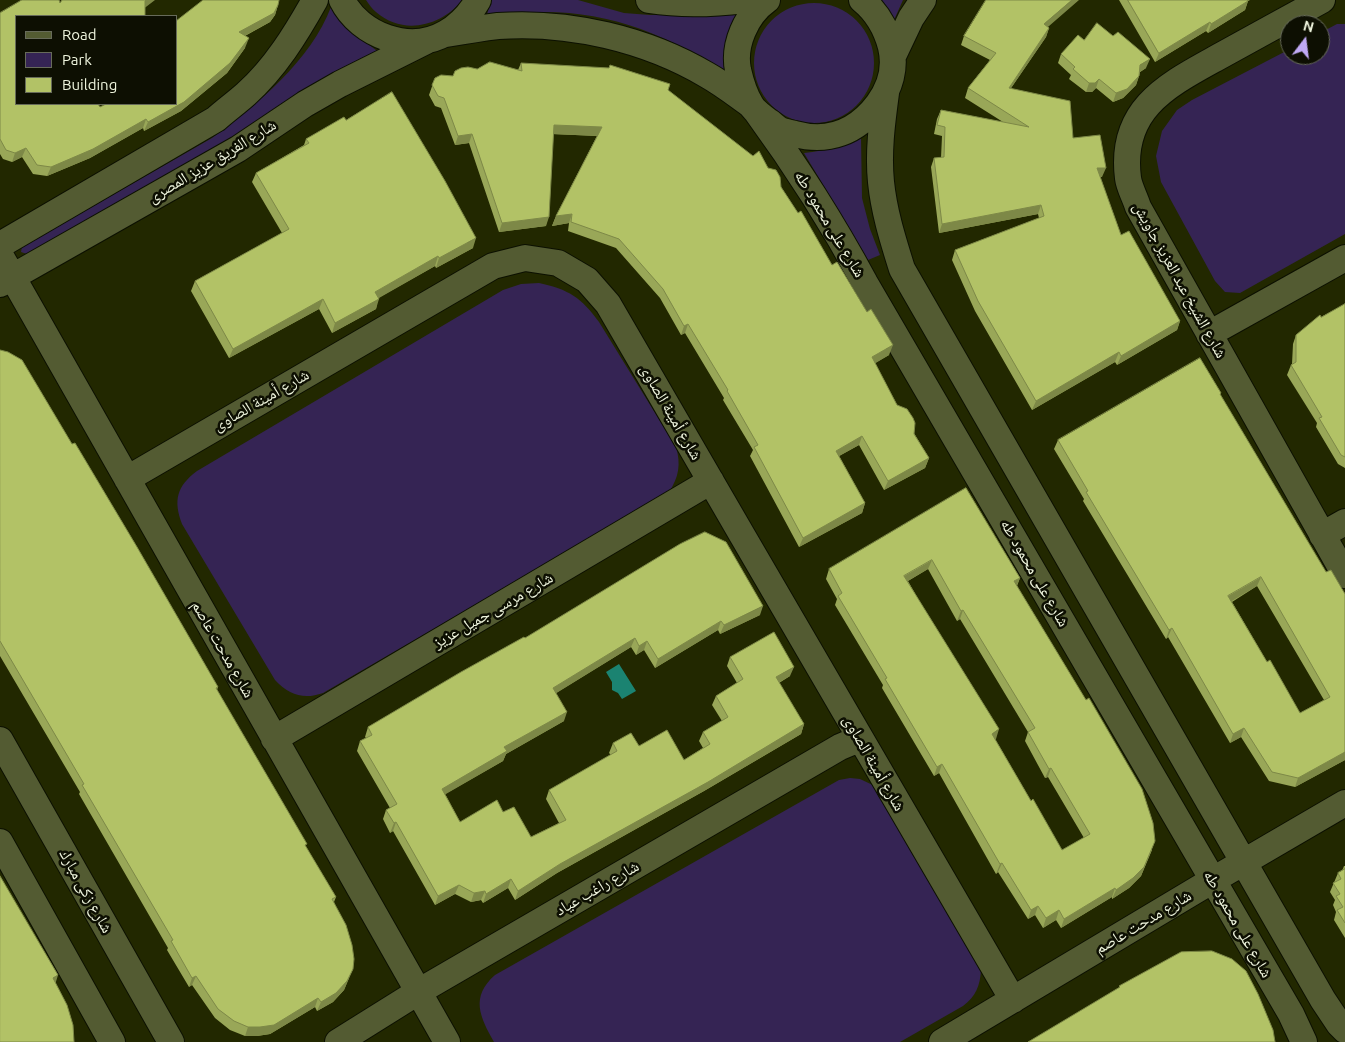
<!DOCTYPE html>
<html>
<head>
<meta charset="utf-8">
<style>
  body { margin:0 }
  #map { position:relative; width:1345px; height:1042px; overflow:hidden; background:#222800; font-family:Ubuntu,sans-serif }
  canvas { display:block }
  .legend { position:absolute; left:15px; top:15px; width:162px; height:90px; box-sizing:border-box; background:#0d0f02; border:1px solid #676b5a; margin:0; padding:6px 9px; list-style:none; font-size:15px; color:#eef4dd }
  .legend li { display:flex; align-items:center; gap:10px; height:25px }
  .legend b { width:25px; border:1px solid #676b5a }
  .north { position:absolute; left:1280px; top:15px; width:50px; height:50px; box-sizing:border-box; background:#0d0f02; border:1px solid #676b5a; border-radius:50%; rotate:15deg; font-size:14px; font-weight:700; line-height:20px; text-align:center; color:#eef4dd }
  .north::after { content:''; display:block; margin:auto; width:18px; height:22px; background:#bfa9f4; clip-path:polygon(50% 0,100% 100%,50% 72%,0 100%) }
</style>
</head>
<body>
<div id="map">
<canvas width="1345" height="1042"></canvas>
<ul class="legend">
<li><b style="height:6px;background:#535b32"></b>Road</li>
<li><b style="height:14px;background:#352454"></b>Park</li>
<li><b style="height:14px;background:#b2c266"></b>Building</li>
</ul>
<div class="north">N</div>
</div>
<script>
const g = document.querySelector('canvas').getContext('2d');
g.lineJoin = 'round';
function fillPath(path, color) { g.fillStyle = color; g.fill(path, 'evenodd'); }
function strokePath(path, color, width, dash) { g.strokeStyle = color; g.lineWidth = width; g.lineCap = dash ? 'butt' : 'round'; g.setLineDash(dash || []); g.stroke(path); }
function drawText(font, color, halo, rows, align = 'center') {
  g.font = font + ' Ubuntu,"Noto Naskh Arabic",sans-serif'; g.lineWidth = 5; g.setLineDash([]); g.textBaseline = 'middle'; g.strokeStyle = halo; g.fillStyle = color; for (const [text, x, y, turn = 0] of rows) {
    g.save(); g.translate(x, y); g.rotate((+turn || 0) * Math.PI / 180); g.textAlign = isNaN(turn) ? turn : align; if (halo) g.strokeText(text, 0, 0); g.fillText(text, 0, 0); g.restore();
  }
}
const green = new Path2D(`
  M 366,0 L 462,0 C 442,26 403,36 376,12 C 372,9 369,4 366,0 Z
  M 491,0 L 578,0 L 624,13 L 650,15 L 741,13 L 729,76 C 655,24 576,0 486,18 Z
  M 879,0 L 903,0 L 894,20 Z
  M754 63a60 60 0 1 1 120 0a60 60 0 1 1-120 0Z
  M 331,7 L 350,31 L 380,53 L 27,254 L 21,252 L 22,247 L 212,138 C 257,105 311,60 331,7 Z
  M 1337,24 L 1345,24 L 1345,234 L 1240,293 L 1225,292 L 1215,281 L 1161,182 L 1156,156 L 1162,131 L 1177,110 L 1192,100 L 1290,49 L 1290,55 L 1320,55 L 1320,33 Z
  M 861,137 L 862,198 L 870,229 L 880,255 L 868,260 L 804,153 C 827,150 841,148 861,137 Z
  M 539,283 C 568,289 582,298 599,322 L 676,447 C 681,464 679,477 669,492 L 323,693 C 304,700 289,695 275,680 L 182,524 C 173,500 177,486 197,471 L 503,290 L 521,284 Z
  M 850,778 L 860,779 L 879,788 L 981,970 C 980,986 976,996 963,1006 L 900,1042 L 494,1042 C 480,1017 470,997 495,975 L 839,780 Z`);
const water = new Path2D(`
  M 619,664 L 636,691 L 622,699 L 618,693 L 612,690 L 612,682 L 606,672 Z`);
const minor = new Path2D(`
  M 342,0 C 360,36 410,54 446,33 C 460,25 470,14 478,0
  M 649,0 C 681,5 712,4 744,0
  M 767,0 C 746,15 733,45 738,70 C 741,83 744,94 751,105 C 755,112 762,116 768,121 C 772,123 776,128 780,130 C 784,132 790,133 795,134 C 828,143 857,132 878,104 C 890,88 896,68 891,47 C 886,28 878,13 862,0
  M 1322,0 C 1289,18 1255,37 1222,55 C 1170,84 1119,107 1128,178 C 1129,187 1135,197 1138,207 L 1345,575
  M 446,34 C 463,31 481,28 498,26 C 569,21 646,39 707,75 C 723,84 737,95 751,105
  M 893,56 L 911,18 L 923,0
  M 886,93 C 882,123 878,152 881,182 C 884,212 893,240 902,269 L 1323,1000 L 1339,1024 L 1345,1030
  M 756,111 C 797,167 832,222 865,283 L 1291,1014 L 1304,1042
  M 0,245 L 216,119 C 226,110 236,103 246,94 C 275,68 296,34 315,0
  M 0,255 L 447,1042
  M 0,284 L 238,149 L 305,104 L 340,84 L 426,41
  M 1209,334 L 1345,258
  M 127,479 L 493,266 L 525,258 L 558,263 L 587,280 L 608,304 C 743,536 877,769 1013,1000
  M 1322,535 L 1345,522
  M 274,739 L 711,481
  M 0,740 L 171,1042
  M 0,842 L 112,1042
  M 338,1042 L 418,992 L 840,747 L 859,739
  M 942,1042 L 1213,880 L 1345,803`);
const wall = new Path2D(`
  M 155,0 L 16,16 L 16,104 L 100,107 L 176,104 L 176,21 L 278,5 L 275,15 L 270,22 L 245,36 L 245,48 L 227,73 L 181,111 L 144,131 L 143,128 L 90,158 L 47,176 L 33,174 L 22,157 L 12,162 L 3,159 L 0,154 L 0,13 Z
  M 1119,0 L 1250,0 L 1248,1 L 1245,10 L 1208,33 L 1206,31 L 1155,62 Z
  M 1048,27 L 1049,28 L 1046,37 L 1011,88 L 1073,138 L 1102,177 L 1100,177 L 1121,235 L 1180,321 L 1177,330 L 1117,365 L 1115,362 L 1032,410 L 975,311 L 952,260 L 955,250 L 1039,218 L 1038,214 L 939,233 L 931,167 L 934,158 L 941,158 L 942,136 L 934,134 L 937,119 L 941,110 L 1003,122 L 965,98 L 968,88 L 990,60 L 961,45 L 964,36 Z
  M 1084,40 L 1146,68 L 1140,72 L 1139,76 L 1136,85 L 1123,98 L 1113,102 L 1096,88 L 1092,92 L 1086,92 L 1069,79 L 1071,75 L 1058,63 L 1061,54 Z
  M 521,63 L 668,90 L 781,187 L 889,355 L 875,363 L 897,405 L 929,458 L 925,468 L 884,490 L 859,445 L 839,456 L 865,503 L 862,513 L 799,547 L 750,456 L 753,450 L 723,400 L 724,398 L 685,333 L 681,335 L 660,298 L 616,248 L 568,231 L 569,223 L 552,226 L 556,216 L 597,136 L 553,134 L 546,226 L 499,232 L 469,143 L 455,145 L 441,108 L 435,106 L 429,95 L 435,78 L 453,76 L 477,69 L 518,70 Z
  M 346,120 L 473,248 L 436,268 L 435,266 L 378,298 L 376,309 L 332,333 L 319,309 L 229,358 L 191,291 L 195,281 L 282,233 L 252,182 L 256,173 L 304,145 L 306,139 Z
  M 1345,304 L 1345,468 L 1338,464 L 1316,427 L 1317,423 L 1287,375 L 1291,365 L 1292,364 L 1293,344 L 1296,335 Z
  M 0,350 L 218,687 L 217,690 L 306,847 L 336,897 L 334,902 L 349,978 L 344,990 L 333,1002 L 317,1011 L 315,1007 L 270,1034 L 257,1036 L 245,1036 L 230,1030 L 215,1018 L 192,985 L 189,987 L 167,950 L 168,948 L 79,794 L 80,792 L 0,656 Z
  M 1220,395 L 1326,572 L 1345,760 L 1295,787 L 1269,781 L 1241,737 L 1230,743 L 1168,637 L 1166,639 L 1083,501 L 1084,499 L 1054,449 L 1058,440 ZM 1257,586 L 1324,700 L 1300,713 L 1267,662 L 1232,602 Z
  M 966,488 L 1020,578 L 1017,586 L 1152,850 L 1141,876 L 1129,888 L 1112,899 L 1112,897 L 1061,928 L 1056,920 L 1043,928 L 1035,915 L 1028,919 L 998,872 L 996,874 L 939,773 L 934,776 L 882,688 L 883,685 L 835,605 L 837,599 L 826,579 L 829,569 ZM 928,569 L 957,621 L 960,619 L 1028,732 L 1025,741 L 1045,778 L 1048,777 L 1084,838 L 1062,850 L 1031,801 L 995,739 L 996,739 L 908,581 Z
  M 760,615 L 720,634 L 718,630 L 655,668 L 644,650 L 636,655 L 631,647 L 556,693 L 564,721 L 506,754 L 503,761 L 445,794 L 460,822 L 503,812 L 531,837 L 559,823 L 546,799 L 549,790 L 611,755 L 609,753 L 613,743 L 639,746 L 684,760 L 703,748 L 699,741 L 703,732 L 722,721 L 712,705 L 716,696 L 737,683 L 727,666 L 730,657 L 790,676 L 779,683 L 804,724 L 801,734 L 704,791 L 557,873 L 515,900 L 508,888 L 483,903 L 481,900 L 471,902 L 455,894 L 435,905 L 393,831 L 390,833 L 383,819 L 386,810 L 390,808 L 357,751 L 360,741 L 366,738 L 365,737 L 368,727 L 525,638 Z
  M 1344,866 L 1345,866 L 1345,938 L 1334,920 L 1336,912 L 1333,905 L 1335,900 L 1330,892 L 1338,873 L 1342,871 Z`);
const shadedWall = new Path2D(`
  M 146,0 L 155,0 L 142,10 L 145,1 Z
  M 1072,0 L 1079,0 L 1041,33 L 1044,24 Z
  M 1248,1 L 1245,10 L 1208,33 L 1211,24 Z
  M 278,5 L 275,15 L 270,22 L 235,41 L 239,32 Z
  M 1210,22 L 1206,31 L 1155,62 L 1159,53 Z
  M 1049,28 L 1046,37 L 1005,97 L 1009,88 Z
  M 249,38 L 245,48 L 227,73 L 181,111 L 144,131 L 148,122 Z
  M 1150,59 L 1146,68 L 1137,74 L 1140,65 Z
  M 1139,76 L 1136,85 L 1123,98 L 1113,102 L 1116,93 Z
  M 1099,79 L 1096,88 L 1092,92 L 1086,92 L 1089,83 Z
  M 146,119 L 143,128 L 90,158 L 47,176 L 51,167 Z
  M 554,125 L 602,127 L 599,136 L 551,134 Z
  M 472,134 L 469,143 L 455,145 L 458,136 Z
  M 26,148 L 22,157 L 12,162 L 15,153 Z
  M 1097,168 L 1106,168 L 1102,177 L 1094,177 Z
  M 1041,205 L 1038,214 L 939,233 L 942,224 Z
  M 572,214 L 569,223 L 552,226 L 556,216 Z
  M 549,217 L 546,226 L 499,232 L 502,223 Z
  M 476,238 L 473,248 L 436,268 L 439,258 Z
  M 438,256 L 435,266 L 372,302 L 375,292 Z
  M 323,299 L 319,309 L 229,358 L 233,349 Z
  M 379,299 L 376,309 L 332,333 L 335,323 Z
  M 1180,321 L 1177,330 L 1117,365 L 1121,356 Z
  M 688,324 L 685,333 L 681,335 L 684,326 Z
  M 893,345 L 889,355 L 869,367 L 872,357 Z
  M 1119,352 L 1115,362 L 1032,410 L 1036,401 Z
  M 862,436 L 859,445 L 832,460 L 836,451 Z
  M 929,458 L 925,468 L 884,490 L 888,481 Z
  M 865,503 L 862,513 L 799,547 L 803,538 Z
  M 932,560 L 928,569 L 901,585 L 904,576 Z
  M 1261,577 L 1257,586 L 1225,605 L 1228,596 Z
  M 1020,578 L 1016,587 L 1014,581 Z
  M 763,606 L 760,615 L 720,634 L 724,625 Z
  M 963,610 L 960,619 L 957,621 L 961,611 Z
  M 721,621 L 718,630 L 655,668 L 658,659 Z
  M 1172,628 L 1168,637 L 1166,639 L 1169,630 Z
  M 635,638 L 631,647 L 550,697 L 553,688 Z
  M 647,641 L 644,650 L 636,655 L 639,646 Z
  M 794,667 L 790,676 L 773,686 L 776,677 Z
  M 567,712 L 564,721 L 506,754 L 503,761 L 439,798 L 442,789 L 504,747 Z
  M 804,724 L 801,734 L 704,791 L 557,873 L 515,900 L 518,891 L 560,864 Z
  M 1244,728 L 1241,737 L 1230,743 L 1233,734 Z
  M 999,729 L 996,739 L 989,743 L 992,734 Z
  M 1345,752 L 1345,760 L 1295,787 L 1298,778 Z
  M 942,764 L 939,773 L 934,776 L 937,767 Z
  M 1051,768 L 1048,777 L 1045,778 L 1049,769 Z
  M 396,822 L 393,831 L 390,833 L 394,823 Z
  M 1155,841 L 1141,876 L 1129,888 L 1112,899 L 1116,890 Z
  M 1002,863 L 998,872 L 996,874 L 1000,864 Z
  M 511,879 L 508,888 L 483,903 L 486,894 Z
  M 459,885 L 455,894 L 435,905 L 438,896 Z
  M 1115,888 L 1112,897 L 1061,928 L 1064,919 Z
  M 485,891 L 481,900 L 471,902 L 474,893 Z
  M 1038,906 L 1035,915 L 1028,919 L 1031,910 Z
  M 1059,910 L 1056,920 L 1043,928 L 1046,918 Z
  M 353,969 L 344,990 L 333,1002 L 317,1011 L 321,1002 Z
  M 58,975 L 55,985 L 53,978 Z
  M 196,976 L 192,985 L 189,987 L 192,978 Z
  M 318,998 L 315,1007 L 270,1034 L 257,1036 L 245,1036 L 248,1027 Z`);
const building = new Path2D(`
  M 22,0 L 59,0 L 60,3 L 62,0 L 146,0 L 145,1 L 145,16 L 16,16 L 16,104 L 98,104 L 100,107 L 106,104 L 176,104 L 176,21 L 203,0 L 279,0 L 278,5 L 274,13 L 239,32 L 249,38 L 230,63 L 184,102 L 148,122 L 146,119 L 93,149 L 51,167 L 37,165 L 26,148 L 15,153 L 6,150 L 0,139 L 0,13 Z
  M 986,0 L 1072,0 L 1044,24 L 1049,28 L 1009,88 L 1070,101 L 1073,138 L 1100,135 L 1106,168 L 1097,168 L 1121,235 L 1129,231 L 1180,321 L 1121,356 L 1119,352 L 1036,401 L 978,301 L 955,250 L 1044,216 L 1041,205 L 942,224 L 934,158 L 944,157 L 945,127 L 937,125 L 941,110 L 1029,127 L 968,88 L 996,53 L 964,36 Z
  M 1128,0 L 1247,0 L 1248,1 L 1211,24 L 1210,22 L 1159,53 Z
  M 1097,23 L 1113,36 L 1118,32 L 1150,59 L 1140,65 L 1139,76 L 1127,89 L 1116,93 L 1099,79 L 1095,83 L 1089,83 L 1073,69 L 1075,67 L 1061,54 L 1078,35 L 1084,40 Z
  M 490,62 L 522,71 L 521,63 L 609,68 L 610,65 L 670,84 L 668,90 L 753,156 L 759,151 L 768,168 L 776,170 L 780,177 L 781,187 L 798,213 L 801,211 L 832,265 L 837,262 L 867,312 L 871,309 L 893,345 L 872,357 L 897,405 L 907,409 L 913,418 L 915,423 L 914,434 L 929,458 L 888,481 L 862,436 L 836,451 L 865,503 L 803,538 L 754,447 L 758,445 L 727,391 L 728,390 L 688,324 L 684,326 L 663,289 L 619,239 L 571,222 L 572,214 L 556,216 L 602,127 L 554,125 L 549,217 L 502,223 L 472,134 L 458,136 L 444,98 L 438,96 L 432,85 L 435,78 L 441,75 L 453,76 L 455,71 L 461,68 L 468,67 L 477,69 Z
  M 392,92 L 445,181 L 476,238 L 439,258 L 438,256 L 375,292 L 379,299 L 335,323 L 323,299 L 233,349 L 195,281 L 289,229 L 256,173 L 309,143 L 306,139 L 344,117 L 346,120 Z
  M 1345,304 L 1345,457 L 1341,455 L 1319,418 L 1322,417 L 1291,365 L 1296,362 L 1296,335 L 1320,315 L 1321,317 Z
  M 0,350 L 8,352 L 22,360 L 72,444 L 75,443 L 137,547 L 218,687 L 216,688 L 307,844 L 305,845 L 336,897 L 332,899 L 346,925 L 352,945 L 354,959 L 353,969 L 347,981 L 336,993 L 321,1002 L 318,998 L 274,1025 L 260,1027 L 248,1027 L 234,1021 L 218,1009 L 196,976 L 192,978 L 171,941 L 173,940 L 82,785 L 84,784 L 0,641 Z
  M 1200,358 L 1221,393 L 1220,394 L 1326,572 L 1331,570 L 1345,594 L 1345,752 L 1298,778 L 1272,772 L 1244,728 L 1233,734 L 1172,628 L 1169,630 L 1086,492 L 1088,491 L 1058,440 ZM 1261,577 L 1330,697 L 1300,713 L 1270,660 L 1267,662 L 1228,596 Z
  M 966,488 L 1020,578 L 1014,581 L 1086,700 L 1089,698 L 1142,789 L 1153,823 L 1155,841 L 1144,867 L 1133,878 L 1116,890 L 1115,888 L 1064,919 L 1059,910 L 1046,918 L 1038,906 L 1031,910 L 1002,863 L 1000,864 L 942,764 L 937,767 L 885,679 L 887,678 L 838,596 L 842,593 L 829,569 ZM 932,560 L 961,611 L 963,610 L 1035,728 L 1028,732 L 1049,769 L 1051,768 L 1090,834 L 1062,850 L 1033,799 L 1031,801 L 992,734 L 999,729 L 904,576 Z
  M 705,532 L 726,542 L 763,606 L 724,625 L 721,621 L 658,659 L 647,641 L 639,646 L 635,638 L 553,688 L 567,712 L 504,747 L 507,751 L 442,789 L 460,822 L 497,800 L 503,812 L 514,807 L 531,837 L 566,820 L 549,790 L 617,751 L 613,743 L 631,733 L 639,746 L 667,730 L 684,760 L 710,744 L 703,732 L 728,717 L 716,696 L 743,679 L 730,657 L 774,632 L 794,667 L 776,677 L 804,724 L 708,782 L 560,864 L 518,891 L 511,879 L 486,894 L 485,891 L 474,893 L 459,885 L 438,896 L 396,822 L 394,823 L 386,810 L 397,804 L 360,741 L 372,735 L 368,727 L 461,672 L 524,637 L 525,638 L 680,544 Z
  M 1345,869 L 1345,923 L 1337,910 L 1343,907 L 1336,896 L 1340,894 L 1333,883 L 1341,879 L 1338,873 Z
  M 0,876 L 58,975 L 53,978 L 67,1005 L 73,1025 L 74,1042 L 0,1042 Z
  M 1212,951 L 1232,959 L 1246,971 L 1258,994 L 1273,1030 L 1275,1042 L 1028,1042 L 1120,987 L 1119,986 L 1181,952 Z`);
const streetNames = [
  ["شارع الفريق عزيز المصرى",212,161,-31],
  ["شارع على محمود طه",830,224,59],
  ["شارع الشيخ عبد العزيز جاويش",1180,280,61],
  ["شارع أمينة الصاوى",261,400,-30],
  ["شارع أمينة الصاوى",671,412,60],
  ["شارع على محمود طه",1035,573,60],
  ["شارع مرسى جميل عزيز",493,610,-30],
  ["شارع مدحت عاصم",223,649,60],
  ["شارع أمينة الصاوى",874,763,60],
  ["شارع راغب عياد",597,888,-30],
  ["شارع زكى مبارك",86,891,61],
  ["شارع مدحت عاصم",1143,922,-31],
  ["شارع على محمود طه",1238,924,60]
];
fillPath(green, '#352454');
fillPath(water, '#1b8371');
strokePath(minor, '#0c1000', 28);
strokePath(minor, '#535b32', 26);
fillPath(wall, '#99a758');
fillPath(shadedWall, '#7d8847');
fillPath(building, '#b2c266');
strokePath(building, '#7d8847', 1);
drawText('16px', '#eef4dd', '#0d0f02', streetNames);
</script>
</body>
</html>
